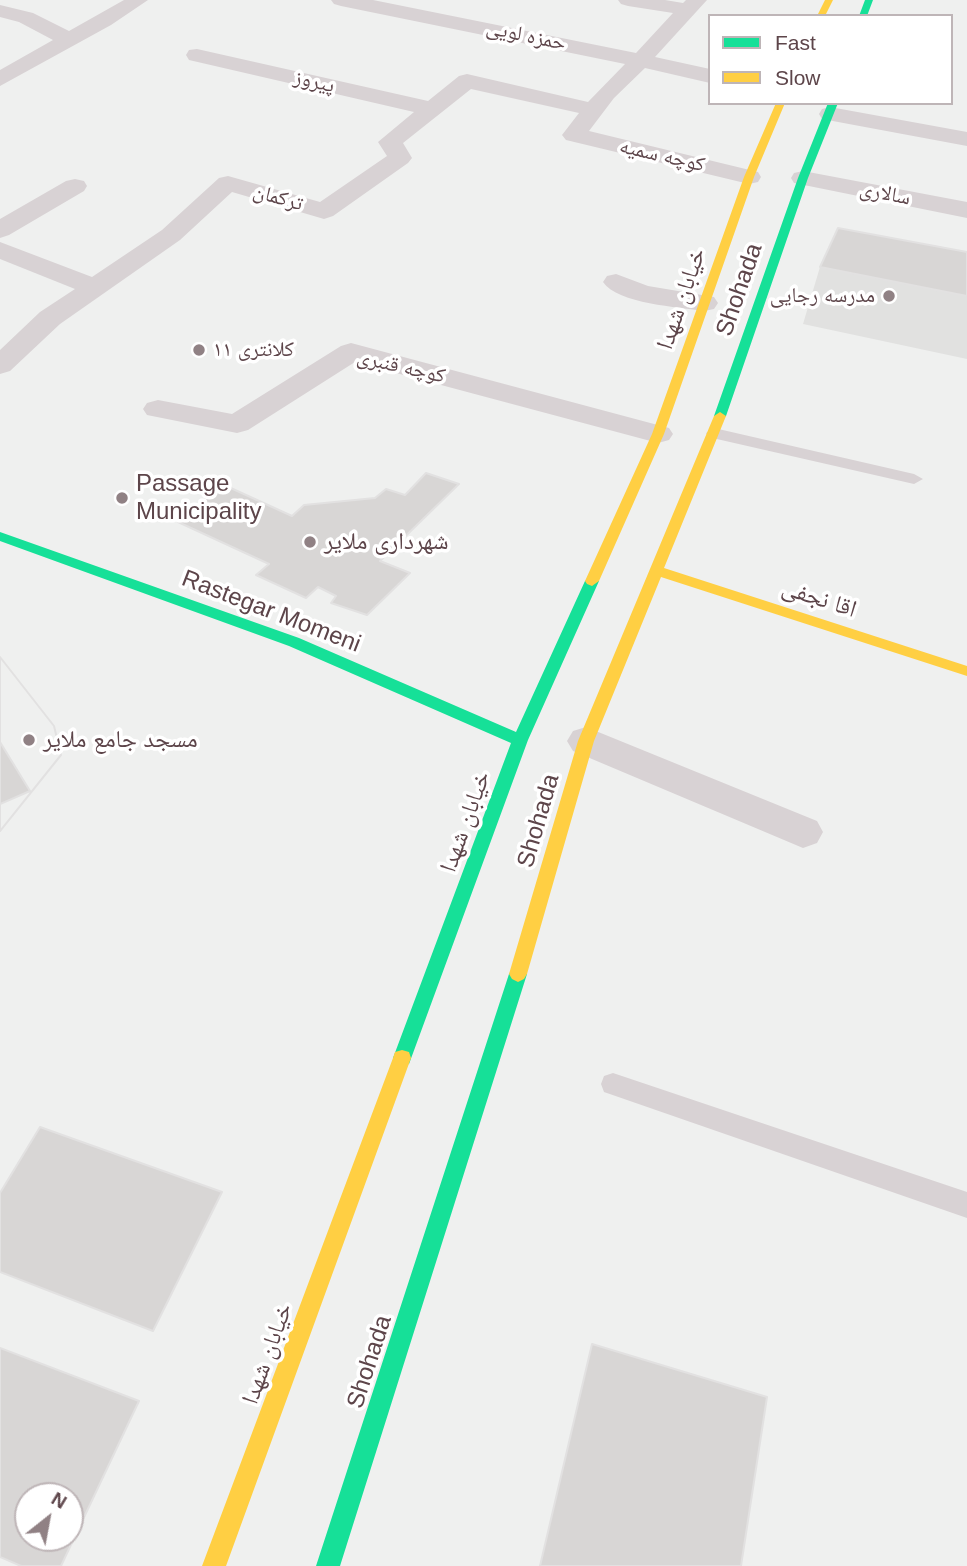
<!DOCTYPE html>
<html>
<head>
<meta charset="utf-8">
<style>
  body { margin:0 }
  #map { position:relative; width:967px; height:1566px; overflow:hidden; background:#eff0ef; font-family:Helvetica,sans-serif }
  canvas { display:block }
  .legend { position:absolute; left:708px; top:14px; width:245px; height:91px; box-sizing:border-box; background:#fff; border:2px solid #beb5b7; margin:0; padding:9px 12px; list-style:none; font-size:21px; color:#5d454a }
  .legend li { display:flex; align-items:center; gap:14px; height:35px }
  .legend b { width:35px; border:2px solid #beb5b7 }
  .north { position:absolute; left:14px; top:1482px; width:70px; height:70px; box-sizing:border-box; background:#fff; border:2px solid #beb5b7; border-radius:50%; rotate:31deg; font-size:19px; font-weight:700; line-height:28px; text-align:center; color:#5d454a }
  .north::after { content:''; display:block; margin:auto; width:24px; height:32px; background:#908184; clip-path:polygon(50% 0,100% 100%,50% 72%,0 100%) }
</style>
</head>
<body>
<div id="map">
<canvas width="967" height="1566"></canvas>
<ul class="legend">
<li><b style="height:9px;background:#16e098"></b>Fast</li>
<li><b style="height:9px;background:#ffcf43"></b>Slow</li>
</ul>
<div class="north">N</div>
</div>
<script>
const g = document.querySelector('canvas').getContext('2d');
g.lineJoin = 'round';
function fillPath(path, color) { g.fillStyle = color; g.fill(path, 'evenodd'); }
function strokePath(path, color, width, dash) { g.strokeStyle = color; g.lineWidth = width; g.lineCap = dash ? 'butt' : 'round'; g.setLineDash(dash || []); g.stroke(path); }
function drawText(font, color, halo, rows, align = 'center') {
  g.font = font + ' Helvetica,"Noto Naskh Arabic",sans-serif'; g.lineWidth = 7; g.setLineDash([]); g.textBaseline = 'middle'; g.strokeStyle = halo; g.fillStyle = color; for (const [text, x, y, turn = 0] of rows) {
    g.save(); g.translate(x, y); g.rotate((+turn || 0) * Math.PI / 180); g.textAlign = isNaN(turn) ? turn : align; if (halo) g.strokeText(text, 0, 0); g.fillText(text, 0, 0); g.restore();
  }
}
const education = new Path2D(`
  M 838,228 L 967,252 L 967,359 L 803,324 L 820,267 Z`);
const building = new Path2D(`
  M 838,228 L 967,252 L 967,296 L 820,267 Z
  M 426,473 L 459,484 L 380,561 L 410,573 L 367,615 L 331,603 L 336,596 L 318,587 L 306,598 L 256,575 L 269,564 L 178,522 L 222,484 L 292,516 L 304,505 L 375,498 L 386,489 L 405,495 Z
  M 0,657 L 54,726 L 61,755 L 0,831 L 0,804 L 30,791 L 0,742 Z
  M 0,657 L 54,726 L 61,755 L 0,831 Z
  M 40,1127 L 222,1192 L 153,1331 L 0,1272 L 0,1193 Z
  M 592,1344 L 767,1397 L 741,1566 L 540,1566 Z
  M 0,1348 L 139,1401 L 61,1566 L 21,1566 L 0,1557 ZM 28,1496 L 70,1496 L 70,1538 L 28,1538 Z`);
const lane = new Path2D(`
  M 714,428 L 914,474 L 923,479 L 914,484 L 708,437 L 706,433 Z
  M 613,1073 L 967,1192 L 967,1218 L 604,1092 L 601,1084 L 604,1076 Z`);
const street = new Path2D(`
  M 124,0 L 148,0 L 111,25 L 0,86 L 0,70 L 53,40 L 19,22 L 0,17 L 0,5 L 33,13 L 69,31 Z
  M 331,0 L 373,0 L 636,53 L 673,13 L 628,6 L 621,4 L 618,0 L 665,0 L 683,3 L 686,0 L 707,0 L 655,57 L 710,69 L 710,83 L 645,68 L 614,98 L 589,131 L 758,172 L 761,177 L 758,182 L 749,184 L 566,140 L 562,135 L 579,113 L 471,89 L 403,143 L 412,158 L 408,163 L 333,216 L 324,219 L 232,192 L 180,240 L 60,324 L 10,371 L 0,374 L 0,350 L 40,312 L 75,289 L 0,259 L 0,242 L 92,277 L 162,230 L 219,178 L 228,176 L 320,202 L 387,156 L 378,142 L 414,112 L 189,60 L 186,55 L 189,50 L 197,49 L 428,101 L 459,76 L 467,74 L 588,102 L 625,64 L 341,6 L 334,4 Z
  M 830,107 L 967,132 L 967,146 L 822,119 L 819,114 L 822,109 Z
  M 803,171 L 967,202 L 967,218 L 794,183 L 791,178 L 794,173 Z
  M 75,179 L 84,181 L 87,186 L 84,191 L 9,235 L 0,238 L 0,219 L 66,181 Z
  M 616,274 L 648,286 L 714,297 L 718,303 L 714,309 L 704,311 C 679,307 618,304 603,282 L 607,276 Z
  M 351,343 L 669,428 L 673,434 L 669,440 L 658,443 L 355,362 L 248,430 L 237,433 L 147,415 L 143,409 L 147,403 L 158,400 L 232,414 L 341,346 Z
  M 586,727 L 817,821 L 823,832 L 817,843 L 803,848 L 573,751 L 567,741 L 573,731 Z`);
const fast = new Path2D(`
  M 865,0 L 873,0 L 867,16 L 859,16 Z
  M 828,103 L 838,103 L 808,178 L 726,416 L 720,420 L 716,419 L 714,416 L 798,178 Z
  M 0,532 L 299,638 L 516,732 L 585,581 L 592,576 L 597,578 L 599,581 L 528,740 L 409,1064 L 402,1066 L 395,1064 L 393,1058 L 511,743 L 289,646 L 0,541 Z
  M 518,966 L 524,969 L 527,974 L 340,1566 L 316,1566 L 509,974 L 512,969 Z`);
const slow = new Path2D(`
  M 825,0 L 833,0 L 825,16 L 817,16 Z
  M 776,103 L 785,103 L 754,177 L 664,434 L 599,581 L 592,586 L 587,584 L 585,581 L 652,434 L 744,177 Z
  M 720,412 L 726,416 L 664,568 L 967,666 L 967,676 L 661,577 L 594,741 L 527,974 L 524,979 L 518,982 L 512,979 L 509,974 L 578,741 L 714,416 Z
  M 402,1050 L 409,1052 L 411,1058 L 226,1566 L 202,1566 L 393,1058 L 395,1052 Z`);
const markers = [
  [889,296,7,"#908184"],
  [199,350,7,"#908184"],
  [122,498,7,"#908184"],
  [310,542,7,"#908184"],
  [29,740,7,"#908184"]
];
const farStreetnames = [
  ["حمزه لویی",526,36,12],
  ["پیروز",314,82,13],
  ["کوچه سمیه",662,156,13],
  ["سالاری",885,194,11],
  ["ترکمان",278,198,16],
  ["کوچه قنبری",401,367,13]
];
const farPoinames = [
  ["مدرسه رجایی",875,296],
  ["کلانتری ۱۱",213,350,"left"]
];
const streetNames = [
  ["Shohada",740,290,-71],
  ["خیابان شهدا",682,299,-71],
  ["اقا نجفی",819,599,18],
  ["Rastegar Momeni",271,612,21],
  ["Shohada",539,821,-74],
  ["خیابان شهدا",466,822,-70],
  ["خیابان شهدا",268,1354,-70],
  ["Shohada",370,1362,-72]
];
const poiNames = [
  ["Passage",136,484],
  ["Municipality",136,512],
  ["شهرداری ملایر",324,542],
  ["مسجد جامع ملایر",43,740]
];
fillPath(education, '#e1e1e0');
fillPath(building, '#d8d6d5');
strokePath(building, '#e2e1e1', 2);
fillPath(lane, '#d8d2d4');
fillPath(street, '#d8d2d4');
fillPath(fast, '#16e098');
fillPath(slow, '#ffcf43');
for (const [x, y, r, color] of markers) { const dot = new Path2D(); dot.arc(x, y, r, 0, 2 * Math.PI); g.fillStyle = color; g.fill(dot); strokePath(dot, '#fff', 2.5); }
drawText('21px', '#5d454a', '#fff', farStreetnames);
drawText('21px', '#5d454a', '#fff', farPoinames, 'right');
drawText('24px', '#5d454a', '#fff', streetNames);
drawText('24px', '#5d454a', '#fff', poiNames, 'left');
</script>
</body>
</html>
